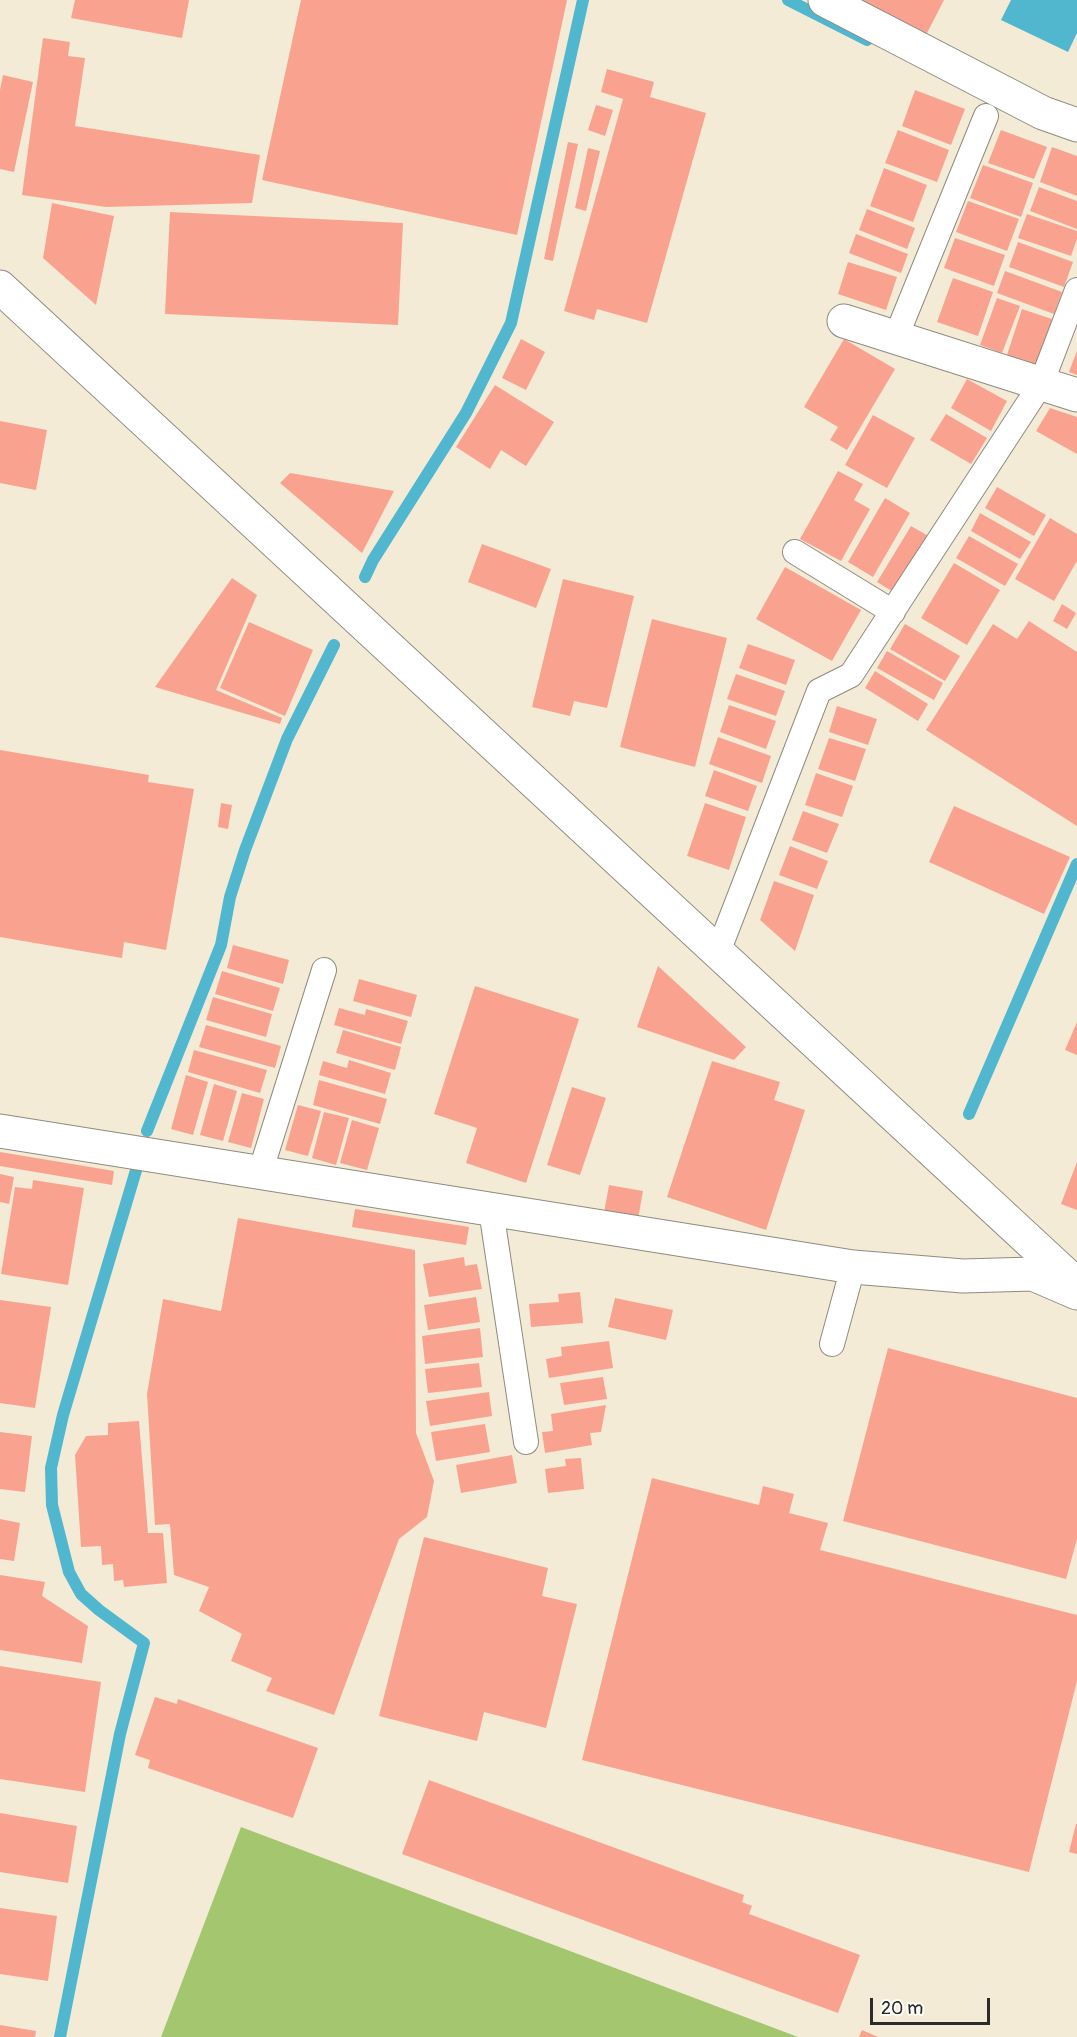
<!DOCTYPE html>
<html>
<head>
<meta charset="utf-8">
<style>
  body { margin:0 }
  #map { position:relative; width:1077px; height:2037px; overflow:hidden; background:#f3ebd6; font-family:Pangolin,sans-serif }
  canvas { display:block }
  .scale { position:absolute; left:870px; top:1998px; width:120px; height:27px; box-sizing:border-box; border:3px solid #2b2b2b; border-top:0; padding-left:8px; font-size:18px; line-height:21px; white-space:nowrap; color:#2b2b2b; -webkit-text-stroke:4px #fdfcf7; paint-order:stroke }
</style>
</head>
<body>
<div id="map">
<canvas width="1077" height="2037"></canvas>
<div class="scale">20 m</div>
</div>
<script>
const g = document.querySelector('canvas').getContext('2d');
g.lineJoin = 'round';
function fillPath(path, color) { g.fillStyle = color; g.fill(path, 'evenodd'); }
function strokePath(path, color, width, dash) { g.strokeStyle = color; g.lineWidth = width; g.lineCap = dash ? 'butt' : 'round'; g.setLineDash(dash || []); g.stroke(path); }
const green = new Path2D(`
  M 241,1827 L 798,2037 L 161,2037 Z`);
const water = new Path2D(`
  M 1011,0 L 1077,0 L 1077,33 L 1068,52 L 1001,20 Z`);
const stream = new Path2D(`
  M 788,0 L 867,40
  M 365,577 L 373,560 L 466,413 L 511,323 L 583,0
  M 969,1114 L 1077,864
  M 147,1131 L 221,945 L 230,897 L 245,850 L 287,739 L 334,645
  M 60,2037 L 120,1734 L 144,1643 L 99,1610 L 81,1594 L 69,1572 L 52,1505 L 51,1468 L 63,1415 L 137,1167`);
const building = new Path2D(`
  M 75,0 L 189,0 L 182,38 L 71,18 Z
  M 301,0 L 567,0 L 517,235 L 262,180 Z
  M 858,0 L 944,0 L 926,35 Z
  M 43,38 L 70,42 L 68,56 L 85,58 L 75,126 L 260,155 L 252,203 L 106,207 L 22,195 Z
  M 607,69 L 654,82 L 650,97 L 706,113 L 647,323 L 597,309 L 594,320 L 564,311 L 623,99 L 601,92 Z
  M 3,75 L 33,82 L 14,172 L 0,169 L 0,90 Z
  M 915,90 L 965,109 L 951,145 L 902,126 Z
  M 596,105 L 613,110 L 605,136 L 588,130 Z
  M 898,130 L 949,150 L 937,182 L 885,163 Z
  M 1001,130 L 1047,147 L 1034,179 L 988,163 Z
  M 568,142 L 578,144 L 553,261 L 544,259 Z
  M 1052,147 L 1077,156 L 1077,196 L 1040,182 Z
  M 588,148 L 600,151 L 586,211 L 575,208 Z
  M 983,165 L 1033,183 L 1021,217 L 970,198 Z
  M 884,168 L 927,185 L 913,222 L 870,206 Z
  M 1039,187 L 1077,201 L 1077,229 L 1030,211 Z
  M 968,201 L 1019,219 L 1007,251 L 956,232 Z
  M 52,203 L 114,216 L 96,305 L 43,258 Z
  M 867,209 L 915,228 L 907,249 L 859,230 Z
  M 170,212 L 403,223 L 398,325 L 165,314 Z
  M 1027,214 L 1077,231 L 1077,239 L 1071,256 L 1018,238 Z
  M 856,234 L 908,254 L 901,273 L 849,253 Z
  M 955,238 L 1005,255 L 994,286 L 944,268 Z
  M 1018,242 L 1073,262 L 1064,287 L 1009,267 Z
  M 848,262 L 897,277 L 886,310 L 838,294 Z
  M 1005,271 L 1062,292 L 1054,314 L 997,293 Z
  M 953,278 L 993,292 L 978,336 L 937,322 Z
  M 997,298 L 1020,306 L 1002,353 L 980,345 Z
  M 1022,309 L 1052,319 L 1037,365 L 1007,355 Z
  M 521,339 L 545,352 L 526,390 L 502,378 Z
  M 844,339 L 895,369 L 847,450 L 830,440 L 838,427 L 804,407 Z
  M 1077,351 L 1077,375 L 1069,372 Z
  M 967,379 L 1007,401 L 991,431 L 951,408 Z
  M 495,385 L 554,422 L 526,466 L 501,450 L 490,469 L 456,447 Z
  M 1050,408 L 1077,417 L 1077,454 L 1036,431 Z
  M 946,414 L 987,438 L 971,464 L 930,440 Z
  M 873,415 L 915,438 L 887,488 L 845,465 Z
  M 0,421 L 47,430 L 36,490 L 0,483 Z
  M 838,471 L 863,484 L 854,500 L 870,509 L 841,561 L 800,539 Z
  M 290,473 L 394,491 L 362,553 L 280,483 Z
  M 997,487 L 1046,515 L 1034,536 L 985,508 Z
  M 885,498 L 910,513 L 873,577 L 848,562 Z
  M 980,513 L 1031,542 L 1020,559 L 971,531 Z
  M 1050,518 L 1077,534 L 1077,561 L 1054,601 L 1015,579 Z
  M 911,526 L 930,537 L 895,593 L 877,582 Z
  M 969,536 L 1018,564 L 1005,586 L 956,558 Z
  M 482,544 L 551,569 L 536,608 L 468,582 Z
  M 954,563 L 1000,590 L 967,645 L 921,618 Z
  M 785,567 L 861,610 L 832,661 L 756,619 Z
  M 232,578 L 257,595 L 216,690 L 282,718 L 280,724 L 155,687 Z
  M 563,579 L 634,596 L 607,708 L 574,701 L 570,716 L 532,707 Z
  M 1062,604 L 1076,613 L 1067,629 L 1053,621 Z
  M 652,619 L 727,638 L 695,767 L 620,747 Z
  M 1029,621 L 1077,652 L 1077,826 L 926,730 L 993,624 L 1017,639 Z
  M 249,622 L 313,650 L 285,716 L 220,688 Z
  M 905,624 L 960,656 L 945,681 L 890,649 Z
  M 748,644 L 795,660 L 786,685 L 739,668 Z
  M 887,651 L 943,683 L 934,700 L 877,668 Z
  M 875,671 L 928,704 L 918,721 L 865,688 Z
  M 736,674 L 785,691 L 776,716 L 727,699 Z
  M 729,705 L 776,721 L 766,749 L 720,732 Z
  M 837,706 L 877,719 L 868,745 L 829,732 Z
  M 718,737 L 771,756 L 762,783 L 709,764 Z
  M 829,738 L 866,749 L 855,781 L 818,769 Z
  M 0,750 L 149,775 L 148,782 L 194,789 L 166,950 L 124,942 L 122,958 L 0,937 Z
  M 714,770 L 757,786 L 748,811 L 705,796 Z
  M 816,773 L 853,786 L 842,817 L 805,805 Z
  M 221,803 L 232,805 L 228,829 L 218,827 Z
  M 705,803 L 746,817 L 729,870 L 687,856 Z
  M 954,806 L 1070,857 L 1044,914 L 929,862 Z
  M 803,811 L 839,824 L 827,853 L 792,840 Z
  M 790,846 L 828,861 L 817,889 L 779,875 Z
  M 774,881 L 814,895 L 795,951 L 760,920 Z
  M 233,945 L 289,960 L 283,984 L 227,968 Z
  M 658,966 L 746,1047 L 734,1060 L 637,1027 Z
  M 222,971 L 280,988 L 273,1011 L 215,994 Z
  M 359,979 L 417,995 L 411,1017 L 353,1001 Z
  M 475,986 L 579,1019 L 526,1183 L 466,1163 L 477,1128 L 434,1114 Z
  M 213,997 L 272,1014 L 266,1037 L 206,1020 Z
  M 339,1008 L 365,1015 L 366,1009 L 408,1021 L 401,1044 L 334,1025 Z
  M 1077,1022 L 1077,1055 L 1065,1050 Z
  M 206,1025 L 281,1046 L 275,1068 L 199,1047 Z
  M 343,1030 L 401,1047 L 395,1070 L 336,1053 Z
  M 194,1050 L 267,1070 L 260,1093 L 188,1072 Z
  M 349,1060 L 391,1073 L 385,1094 L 319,1075 L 323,1061 L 347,1068 Z
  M 712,1061 L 780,1082 L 774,1100 L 805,1110 L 766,1230 L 667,1197 Z
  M 186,1075 L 208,1082 L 193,1135 L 171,1129 Z
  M 319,1080 L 387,1099 L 380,1124 L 313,1105 Z
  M 214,1084 L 237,1091 L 223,1141 L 200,1135 Z
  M 572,1087 L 606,1098 L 580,1175 L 547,1165 Z
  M 242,1093 L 264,1099 L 251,1148 L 228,1142 Z
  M 298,1105 L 321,1111 L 308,1156 L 285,1150 Z
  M 324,1112 L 349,1118 L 336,1165 L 312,1158 Z
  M 352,1120 L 379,1128 L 367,1170 L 340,1163 Z
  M 0,1152 L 114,1171 L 112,1185 L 0,1166 Z
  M 1077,1162 L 1077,1210 L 1061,1204 Z
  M 0,1174 L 14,1177 L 9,1204 L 0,1202 Z
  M 33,1180 L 84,1188 L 68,1285 L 1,1274 L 15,1187 L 32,1189 Z
  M 609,1185 L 643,1191 L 638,1219 L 604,1213 Z
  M 355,1209 L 469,1227 L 466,1245 L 352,1227 Z
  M 238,1218 L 415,1250 L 416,1433 L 434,1481 L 427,1517 L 399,1539 L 334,1715 L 266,1691 L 272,1678 L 231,1661 L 242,1634 L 199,1611 L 209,1587 L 174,1575 L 170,1524 L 155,1525 L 147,1394 L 163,1299 L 221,1311 Z
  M 464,1257 L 465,1266 L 477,1264 L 482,1289 L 429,1297 L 423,1264 Z
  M 580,1292 L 583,1323 L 531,1327 L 529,1304 L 559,1302 L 558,1294 Z
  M 476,1297 L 480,1322 L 428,1330 L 424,1305 Z
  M 615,1298 L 673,1310 L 666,1340 L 608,1327 Z
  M 0,1300 L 51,1307 L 35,1408 L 0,1403 Z
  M 480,1328 L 483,1357 L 425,1364 L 422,1336 Z
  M 609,1341 L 613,1368 L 549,1378 L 546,1359 L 562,1356 L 561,1347 Z
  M 888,1348 L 1077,1398 L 1077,1539 L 1066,1579 L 843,1521 Z
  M 479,1363 L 482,1387 L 428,1393 L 425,1369 Z
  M 603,1377 L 607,1399 L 564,1405 L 560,1383 Z
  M 489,1392 L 492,1416 L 430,1426 L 426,1401 Z
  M 606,1405 L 601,1432 L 590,1433 L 592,1445 L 545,1453 L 542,1432 L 553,1431 L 551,1414 Z
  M 139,1421 L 148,1533 L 163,1533 L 167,1583 L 124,1587 L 123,1580 L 114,1581 L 113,1564 L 102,1565 L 101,1546 L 81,1547 L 75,1455 L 86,1436 L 108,1435 L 108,1423 Z
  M 485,1424 L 490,1452 L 436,1461 L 431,1432 Z
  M 0,1432 L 32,1436 L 25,1492 L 0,1489 Z
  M 512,1455 L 517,1483 L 461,1493 L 456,1465 Z
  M 581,1458 L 584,1489 L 548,1493 L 545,1469 L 566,1466 L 565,1459 Z
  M 652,1478 L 759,1505 L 763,1486 L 794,1494 L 789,1513 L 828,1523 L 820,1550 L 1077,1615 L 1077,1681 L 1029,1872 L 582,1760 Z
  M 0,1519 L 20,1523 L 14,1561 L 0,1559 Z
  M 424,1537 L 548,1568 L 542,1596 L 577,1604 L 546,1728 L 484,1712 L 477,1741 L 379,1716 Z
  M 0,1575 L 45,1582 L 42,1596 L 88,1626 L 82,1663 L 0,1650 Z
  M 0,1666 L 101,1682 L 85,1792 L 0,1779 Z
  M 155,1697 L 177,1704 L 178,1699 L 318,1748 L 293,1818 L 148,1768 L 150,1760 L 135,1755 Z
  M 429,1780 L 744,1895 L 742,1902 L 752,1906 L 749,1914 L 860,1955 L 838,2013 L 402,1854 Z
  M 0,1813 L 77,1826 L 68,1883 L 0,1872 Z
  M 1076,1824 L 1077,1824 L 1077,1854 L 1069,1852 Z
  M 0,1908 L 57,1916 L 48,1981 L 0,1974 Z
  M 0,2025 L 36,2031 L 35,2037 L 0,2037 Z
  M 862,2030 L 878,2037 L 859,2037 Z`);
const lane = new Path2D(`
  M 896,337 L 986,116
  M 795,552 L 893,612
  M 718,952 L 819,691 L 851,675 L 1041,384 L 1077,290
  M 260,1173 L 324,970
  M 491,1210 L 526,1442
  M 832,1344 L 853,1267`);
const street = new Path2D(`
  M 825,0 L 1043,113 L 1077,125
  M 844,321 L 1077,395
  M 0,1131 L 853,1267 L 963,1276 L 1033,1274 L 1077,1293`);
const secondary = new Path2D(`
  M 0,287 L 1077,1285`);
fillPath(green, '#a3c66f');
fillPath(water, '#50b7ce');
strokePath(stream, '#50b7ce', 12);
fillPath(building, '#faa290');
strokePath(lane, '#8f8b80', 26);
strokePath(street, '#8f8b80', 35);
strokePath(secondary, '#8f8b80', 35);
strokePath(lane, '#fff', 24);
strokePath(street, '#fff', 33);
strokePath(secondary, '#fff', 33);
</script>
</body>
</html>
